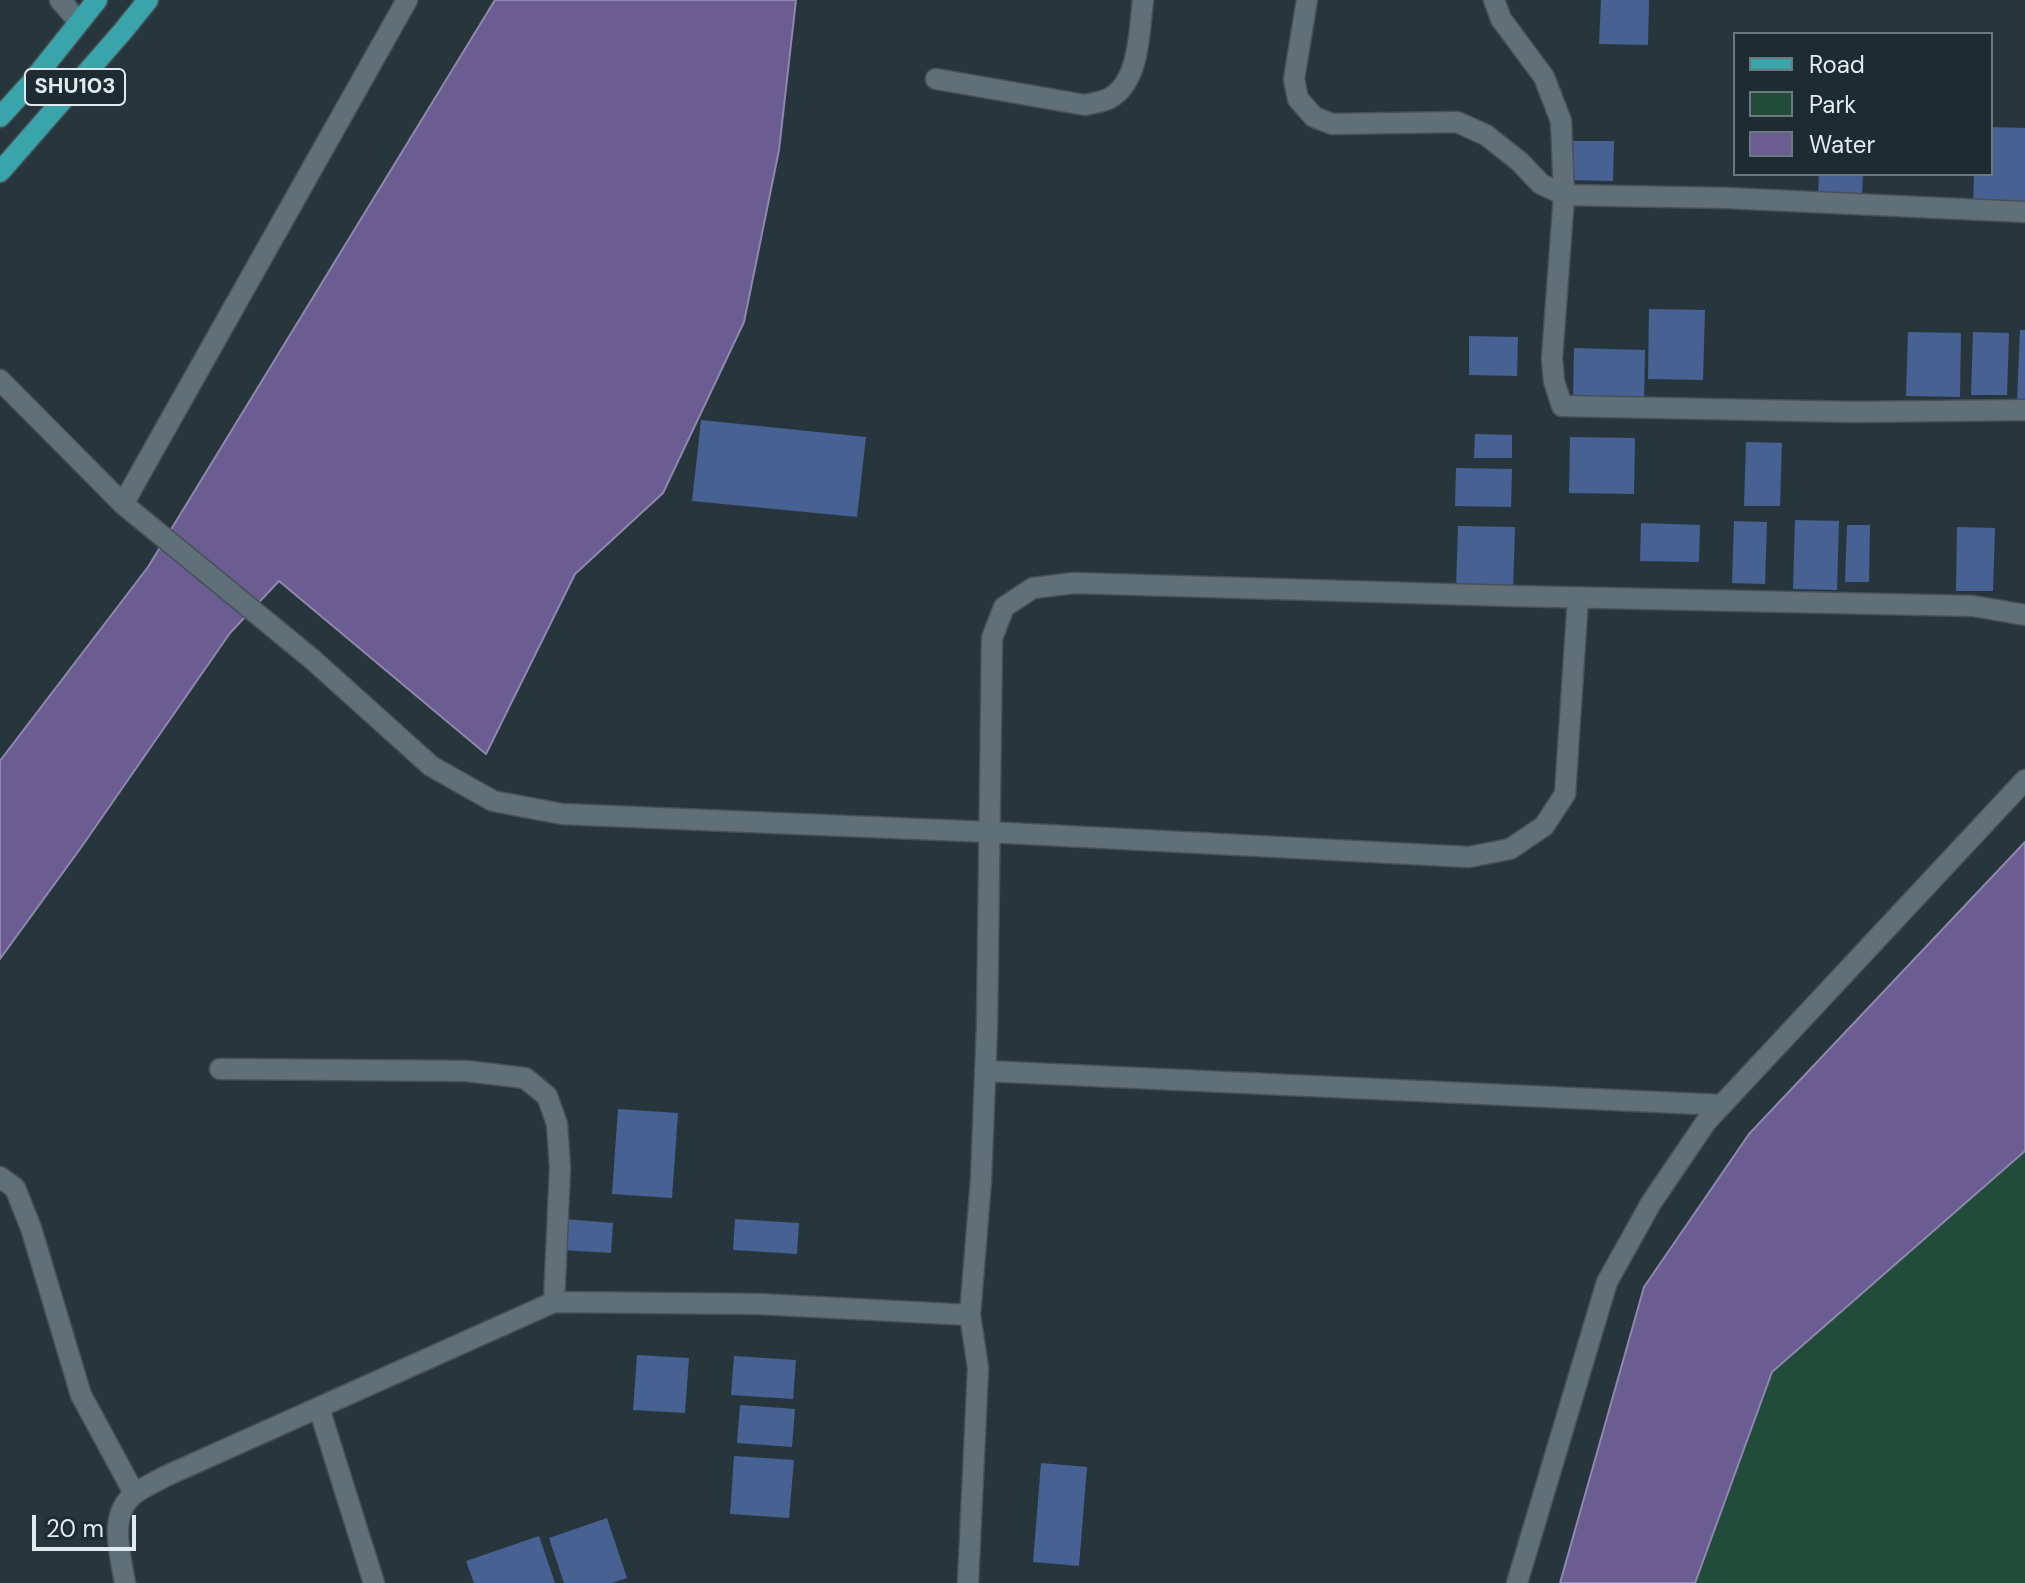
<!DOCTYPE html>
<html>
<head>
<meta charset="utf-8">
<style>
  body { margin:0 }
  #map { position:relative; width:2025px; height:1583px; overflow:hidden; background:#27363d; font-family:"DM Sans",sans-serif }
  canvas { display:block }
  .legend { position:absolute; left:1733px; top:32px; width:260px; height:144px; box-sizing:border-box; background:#1d2c32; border:2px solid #6b787d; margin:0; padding:10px 14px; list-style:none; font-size:24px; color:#e1eaee }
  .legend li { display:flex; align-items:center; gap:16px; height:40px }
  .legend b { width:40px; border:2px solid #6b787d }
  .scale { position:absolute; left:32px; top:1515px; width:104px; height:36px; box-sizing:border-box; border:4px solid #e1eaee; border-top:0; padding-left:10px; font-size:24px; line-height:28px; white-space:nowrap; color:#e1eaee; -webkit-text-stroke:6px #1d2c32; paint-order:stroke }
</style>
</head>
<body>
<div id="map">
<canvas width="2025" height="1583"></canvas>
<ul class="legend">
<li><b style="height:10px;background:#39a5aa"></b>Road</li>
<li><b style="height:22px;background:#204c39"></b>Park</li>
<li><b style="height:22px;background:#6b5c92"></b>Water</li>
</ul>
<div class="scale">20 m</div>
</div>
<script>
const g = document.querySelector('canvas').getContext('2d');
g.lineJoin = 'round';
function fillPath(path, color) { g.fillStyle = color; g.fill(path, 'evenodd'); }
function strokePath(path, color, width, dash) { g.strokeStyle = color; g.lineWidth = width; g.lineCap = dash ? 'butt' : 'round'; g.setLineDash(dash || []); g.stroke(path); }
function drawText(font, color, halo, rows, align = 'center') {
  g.font = font + ' "DM Sans",sans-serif'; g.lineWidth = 8; g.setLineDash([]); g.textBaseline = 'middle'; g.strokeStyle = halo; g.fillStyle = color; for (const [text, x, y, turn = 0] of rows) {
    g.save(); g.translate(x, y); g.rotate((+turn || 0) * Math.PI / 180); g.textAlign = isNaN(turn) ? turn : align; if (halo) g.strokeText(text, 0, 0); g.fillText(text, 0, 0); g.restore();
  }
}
const green = new Path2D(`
  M 2025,1151 L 2025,1583 L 1695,1583 L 1771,1372 Z`);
const water = new Path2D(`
  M 495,0 L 796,0 L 779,150 L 744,322 L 663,493 L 575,574 L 486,754 L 279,581 L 230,633 L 80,849 L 0,959 L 0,761 L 148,567 Z
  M 2025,842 L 2025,1151 L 1772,1372 L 1695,1583 L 1560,1583 L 1644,1287 L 1749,1134 Z`);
const building = new Path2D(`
  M 1601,0 L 1649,0 L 1648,45 L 1599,44 Z
  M 1991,127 L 2025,128 L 2025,205 L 1973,204 L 1974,174 L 1991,174 Z
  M 1570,141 L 1614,141 L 1613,181 L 1569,180 Z
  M 1819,174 L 1863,174 L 1862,194 L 1818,193 Z
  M 1649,309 L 1705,310 L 1703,380 L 1648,379 Z
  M 2020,330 L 2025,330 L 2025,401 L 2017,400 Z
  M 1908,332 L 1961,333 L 1960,397 L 1906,396 Z
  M 1973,332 L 2009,333 L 2007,395 L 1971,395 Z
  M 1469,336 L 1518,337 L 1517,376 L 1469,375 Z
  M 1574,348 L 1645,350 L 1644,400 L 1573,399 Z
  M 701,420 L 866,437 L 857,517 L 692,501 Z
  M 1475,434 L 1512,435 L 1512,458 L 1474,458 Z
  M 1570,437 L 1635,438 L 1634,494 L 1569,493 Z
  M 1746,442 L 1782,443 L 1780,506 L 1744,506 Z
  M 1456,468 L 1512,469 L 1511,507 L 1455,506 Z
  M 1795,520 L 1839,521 L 1837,590 L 1793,589 Z
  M 1734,521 L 1767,522 L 1765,584 L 1732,583 Z
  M 1641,523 L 1700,525 L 1699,562 L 1640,561 Z
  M 1847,525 L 1870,525 L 1869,582 L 1845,582 Z
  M 1458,526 L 1515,527 L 1513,589 L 1456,588 Z
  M 1957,527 L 1995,528 L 1993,591 L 1956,591 Z
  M 618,1109 L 678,1113 L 672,1198 L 612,1194 Z
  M 564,1219 L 613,1223 L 611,1253 L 562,1250 Z
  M 735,1219 L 799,1223 L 797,1254 L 733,1250 Z
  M 637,1355 L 689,1358 L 685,1413 L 633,1410 Z
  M 734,1356 L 796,1360 L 793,1399 L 731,1395 Z
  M 740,1405 L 795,1409 L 792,1447 L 737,1443 Z
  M 734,1456 L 794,1460 L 789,1518 L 730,1514 Z
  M 1041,1463 L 1087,1467 L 1079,1566 L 1033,1562 Z
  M 607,1518 L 627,1578 L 612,1583 L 564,1583 L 549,1538 Z
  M 539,1536 L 555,1583 L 474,1583 L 466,1561 Z`);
const minor = new Path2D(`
  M 60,0 L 79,22
  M 1307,0 L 1294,79 L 1298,99 L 1314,117 L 1332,124 L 1457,122 L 1486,135 L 1520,162 L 1541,184 L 1564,195 L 1726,198 L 2025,212
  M 1494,0 L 1501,19 L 1544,77 L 1561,121 L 1564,195 L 1552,359 L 1554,381 L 1562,406 L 1854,412 L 2025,410
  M 936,79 L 1085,105 C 1093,103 1103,102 1110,98 C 1140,81 1139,31 1143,0
  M 0,380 L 123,504 L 407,0
  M 123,504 L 312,659 L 431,766 L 493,801 L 562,814 L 988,832 L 1469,857 L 1510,849 L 1544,826 L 1565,794 L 1578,598
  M 220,1069 L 466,1071 L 525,1078 L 547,1096 L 557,1124 L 560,1168 L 554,1302
  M 985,1071 L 1722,1105
  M 0,1177 L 15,1188 L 31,1228 L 81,1395 L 134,1493
  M 319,1408 L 374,1583
  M 125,1583 C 120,1553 107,1512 137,1492 C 146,1486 157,1481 166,1476 L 554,1302 L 759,1304 L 970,1315
  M 968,1583 L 978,1368 L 970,1315 L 981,1180 L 987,1026 L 992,638 L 1004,607 L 1033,588 L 1074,583 L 1512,596 L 1973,606 L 2025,615
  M 1517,1583 L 1607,1282 L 1651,1203 L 1706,1122 L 2025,780`);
const primary = new Path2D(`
  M 0,117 L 30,84 L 97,0
  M 0,172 L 123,31 L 148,0`);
const shields = [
  [75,87,100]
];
const shieldNames = [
  ["SHU103",75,87]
];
fillPath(green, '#204c39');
fillPath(water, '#6b5c92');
strokePath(water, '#8e87ae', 2);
fillPath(building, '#476193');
strokePath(minor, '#465259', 23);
strokePath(primary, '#465259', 23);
strokePath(minor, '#607078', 20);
strokePath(primary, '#39a5aa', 20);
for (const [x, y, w] of shields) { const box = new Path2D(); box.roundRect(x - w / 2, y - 18, w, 36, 6); g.fillStyle = '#1d2c32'; g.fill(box); strokePath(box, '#e1eaee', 2); }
drawText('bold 22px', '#e1eaee', null, shieldNames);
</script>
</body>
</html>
